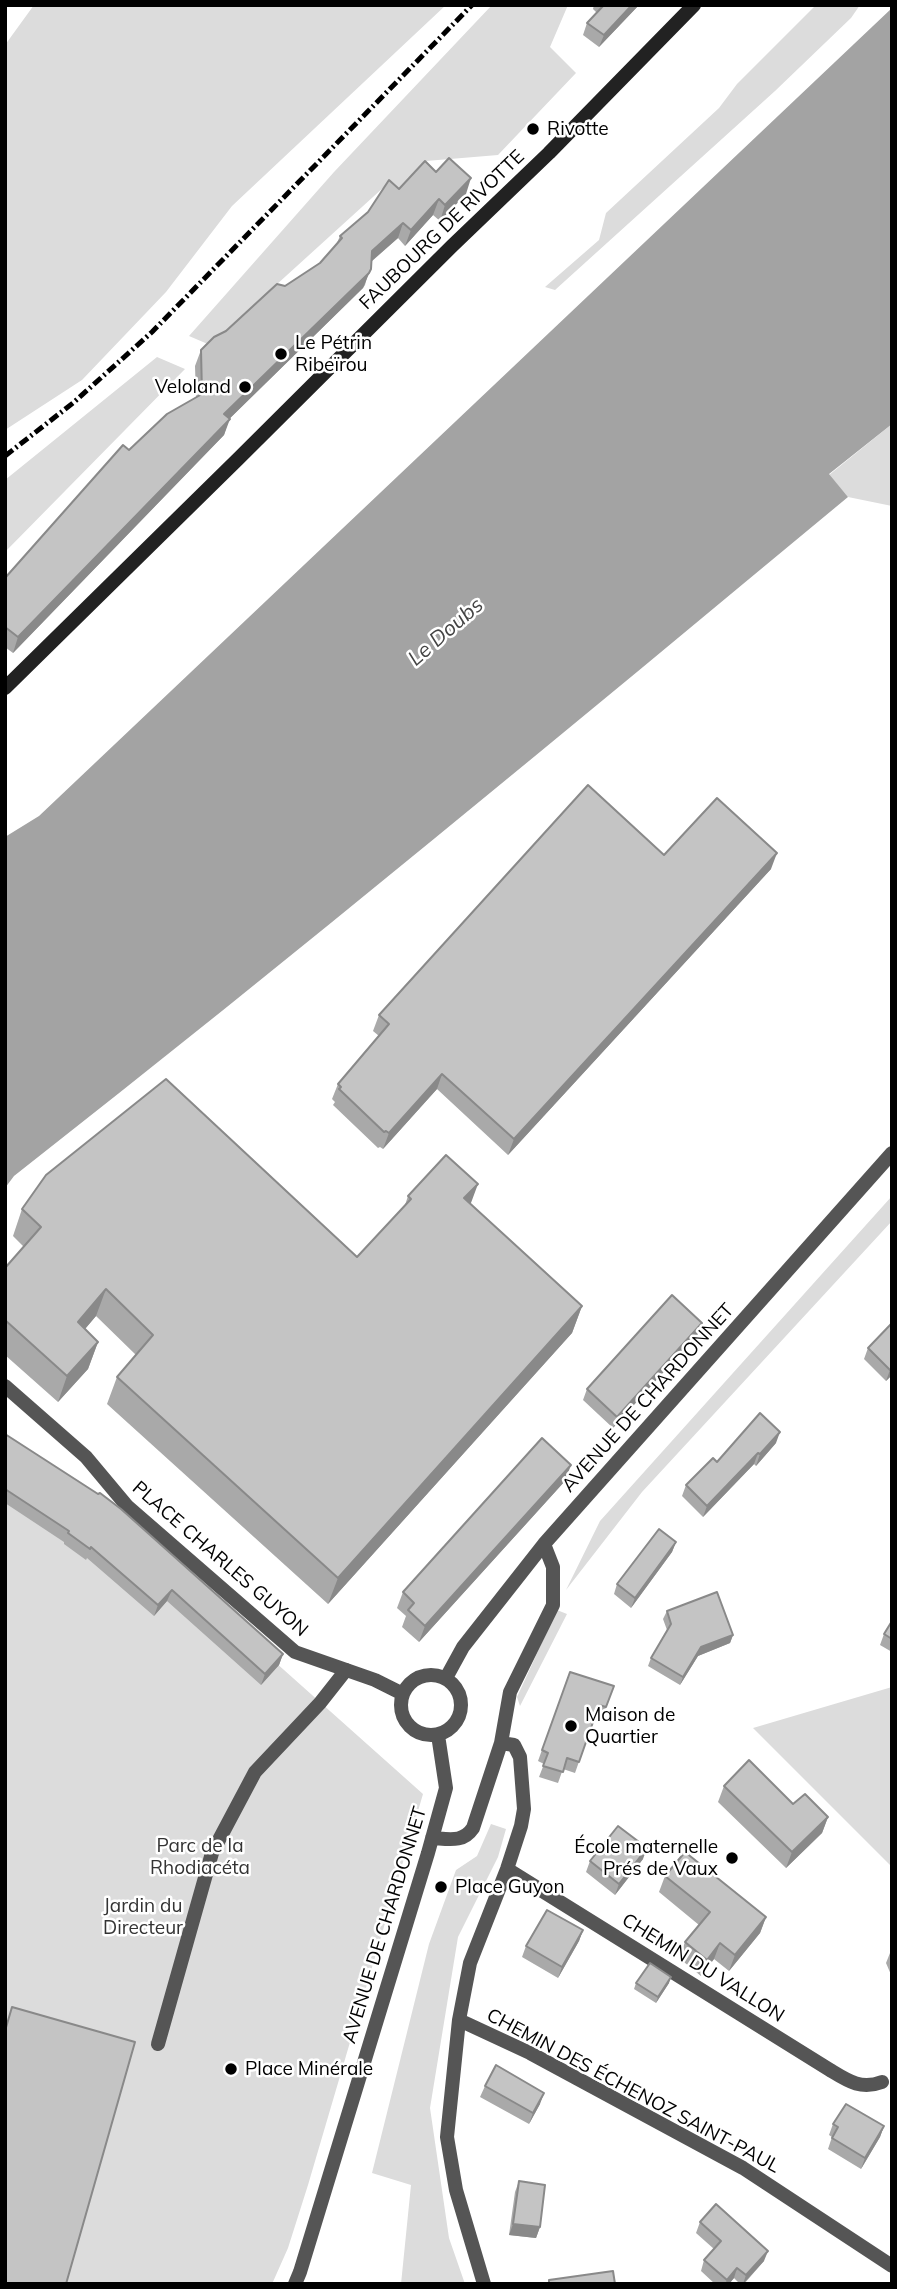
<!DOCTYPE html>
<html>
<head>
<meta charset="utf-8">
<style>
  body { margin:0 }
  #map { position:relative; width:897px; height:2289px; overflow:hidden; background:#fff; font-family:Mulish,sans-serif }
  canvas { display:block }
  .frame { position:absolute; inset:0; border:7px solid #000; pointer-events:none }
</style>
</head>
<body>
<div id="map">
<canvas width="897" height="2289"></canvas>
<div class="frame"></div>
</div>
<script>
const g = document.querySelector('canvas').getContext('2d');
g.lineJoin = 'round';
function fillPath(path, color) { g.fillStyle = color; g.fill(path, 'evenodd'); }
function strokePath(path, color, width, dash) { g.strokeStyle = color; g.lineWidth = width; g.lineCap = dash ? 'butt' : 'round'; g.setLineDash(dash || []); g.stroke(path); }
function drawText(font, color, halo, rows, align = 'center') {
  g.font = font + ' Mulish,sans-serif'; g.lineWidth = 5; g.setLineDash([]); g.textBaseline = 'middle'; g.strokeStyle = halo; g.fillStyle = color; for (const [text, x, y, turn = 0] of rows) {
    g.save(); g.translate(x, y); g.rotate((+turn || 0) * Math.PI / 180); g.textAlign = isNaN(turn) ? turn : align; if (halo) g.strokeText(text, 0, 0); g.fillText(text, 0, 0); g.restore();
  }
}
const green = new Path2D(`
  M 34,5 L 446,5 L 232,206 L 166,292 L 82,380 L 5,430 L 5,45 Z
  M 492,5 L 568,5 L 550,47 L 576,73 L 498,155 L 426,161 L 396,195 L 384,187 L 210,345 L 189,336 L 334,172 Z
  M 816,5 L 860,5 L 851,18 L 775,91 L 555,290 L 545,287 L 599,240 L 606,213 L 719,108 L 737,84 Z
  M 157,357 L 185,369 L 5,552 L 5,480 Z
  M 892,424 L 892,506 L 848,497 L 829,475 Z
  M 892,1196 L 892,1221 L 642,1492 L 566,1590 L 600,1521 Z
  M 5,1448 L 117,1521 L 423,1794 L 308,2185 L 288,2248 L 272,2284 L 5,2284 Z
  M 557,1610 L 567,1614 L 520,1706 L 517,1697 Z
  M 892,1687 L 892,1867 L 753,1728 Z
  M 491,1824 L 506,1829 L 498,1857 L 458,1937 L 430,2108 L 449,2238 L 465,2284 L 401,2284 L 411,2185 L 372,2173 L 429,1944 L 456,1870 L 477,1856 Z`);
const water = new Path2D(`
  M 892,8 L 892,424 L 829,474 L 848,497 C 572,726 296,955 14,1176 L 5,1188 L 5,837 L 39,816 Z`);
const pedestrian = new Path2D(`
  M 158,2044 L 212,1853 L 255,1772 L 320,1703 L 346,1670`);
const minor = new Path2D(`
  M 5,1386 L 86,1457 L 127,1506 L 295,1652 L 375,1680 L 403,1694
  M401 1705a30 30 0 1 1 60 0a30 30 0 1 1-60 0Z
  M 446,1678 L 463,1647 L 544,1544 L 892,1153
  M 432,1838 C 449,1839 463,1843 473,1828 L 501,1743 L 510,1692 L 553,1605 L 553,1567 L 544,1544
  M 507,1869 L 830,2070 C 848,2081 861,2090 882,2082
  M 459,2020 L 530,2053 L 743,2168 L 892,2266
  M 295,2284 L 300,2272 L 428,1853 L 446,1788 L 438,1735
  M 484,2284 L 456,2190 L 447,2137 L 459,2020 L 470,1963 L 507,1869 L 521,1826 L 524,1809 L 520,1757 L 514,1745 L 501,1743`);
const secondary = new Path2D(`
  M 5,688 L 238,459 L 452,246 L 549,153 L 694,5`);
const rail = new Path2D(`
  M 5,456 L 73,403 L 152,332 L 472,5`);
const wall = new Path2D(`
  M 594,5 L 639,5 L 599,47 L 583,35 L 587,23 L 597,13 L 593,9 Z
  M 436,172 L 466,194 L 440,221 L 433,215 L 405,246 L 398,238 L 371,262 L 365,285 L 363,288 L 229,419 L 224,435 L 13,653 L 5,647 L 5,578 L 129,450 L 196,397 L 195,366 L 201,350 L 285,286 L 320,263 L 336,245 L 340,236 L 399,189 Z
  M 664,855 L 771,869 L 508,1155 L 437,1089 L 383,1149 L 380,1147 L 378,1148 L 333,1105 L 335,1102 L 332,1099 L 338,1084 L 379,1036 L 373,1031 L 379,1015 Z
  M 408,1196 L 470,1204 L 582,1306 L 572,1333 L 328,1604 L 107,1404 L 117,1377 L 136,1355 L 96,1316 L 85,1329 L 98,1342 L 88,1369 L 58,1402 L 5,1355 L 5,1268 L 24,1247 L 13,1236 L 22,1209 L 357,1257 L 405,1205 Z
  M 892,1323 L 892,1375 L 886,1381 L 864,1359 L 868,1348 Z
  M 698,1334 L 613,1428 L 583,1400 L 587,1389 Z
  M 5,1434 L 283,1654 L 279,1665 L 261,1685 L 167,1601 L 154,1616 L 87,1558 L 86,1560 L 64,1544 L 64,1542 L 5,1503 Z
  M 776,1443 L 756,1466 L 754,1464 L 703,1517 L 682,1496 L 686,1485 L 717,1462 Z
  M 565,1481 L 419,1642 L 402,1627 L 406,1616 L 397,1608 L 403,1592 Z
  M 676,1542 L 672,1552 L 631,1608 L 614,1594 L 617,1584 Z
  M 667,1611 L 733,1635 L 730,1643 L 698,1656 L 680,1685 L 648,1666 L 651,1658 L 667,1630 L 663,1619 Z
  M 892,1621 L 892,1652 L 880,1645 L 884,1634 Z
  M 570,1672 L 614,1686 L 602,1718 L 595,1716 L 575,1773 L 563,1769 L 558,1783 L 539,1777 L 544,1764 L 538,1761 Z
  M 724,1786 L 793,1804 L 828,1817 L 822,1833 L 786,1868 L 718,1802 Z
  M 643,1859 L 615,1895 L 586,1872 L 590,1861 Z
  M 665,1876 L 766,1917 L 760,1933 L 729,1971 L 714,1959 L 701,1976 L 679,1958 L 685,1942 L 699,1925 L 659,1892 Z
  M 583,1930 L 579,1941 L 558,1978 L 522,1957 L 526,1946 Z
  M 892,1952 L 892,1977 L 886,1963 L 890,1953 Z
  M 636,1983 L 669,1983 L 656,2003 L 634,1989 Z
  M 485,2086 L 540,2104 L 529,2124 L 480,2097 Z
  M 833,2124 L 884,2126 L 880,2137 L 861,2169 L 828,2149 L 832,2137 L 829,2135 Z
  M 519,2181 L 540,2227 L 536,2238 L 509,2235 L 515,2192 Z
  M 700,2222 L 764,2261 L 744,2284 L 740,2284 L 734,2278 L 729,2284 L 715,2284 L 701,2271 L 704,2260 L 714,2249 L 696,2233 Z`);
const shadedWall = new Path2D(`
  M 632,5 L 639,5 L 599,47 L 604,35 Z
  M 471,178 L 466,194 L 440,221 L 445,205 Z
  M 439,199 L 433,215 L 405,246 L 411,230 Z
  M 403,223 L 398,238 L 366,266 L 372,251 Z
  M 371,269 L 363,288 L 218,430 L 224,414 Z
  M 230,419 L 224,435 L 13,653 L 18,637 Z
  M 777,853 L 771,869 L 508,1155 L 514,1139 Z
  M 442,1074 L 437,1089 L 383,1149 L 389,1133 Z
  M 478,1184 L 468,1211 L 464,1198 Z
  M 106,1289 L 96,1316 L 68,1349 L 78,1322 Z
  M 582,1306 L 572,1333 L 328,1604 L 338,1578 Z
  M 702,1323 L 698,1334 L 613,1428 L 617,1417 Z
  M 98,1342 L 88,1369 L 58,1402 L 67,1376 Z
  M 892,1369 L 892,1375 L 886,1381 L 890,1370 Z
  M 780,1432 L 776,1443 L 756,1466 L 760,1454 Z
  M 758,1453 L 754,1464 L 703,1517 L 707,1506 Z
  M 571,1465 L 565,1481 L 419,1642 L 425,1626 Z
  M 676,1542 L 672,1552 L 631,1608 L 635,1598 Z
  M 172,1590 L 167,1601 L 154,1616 L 158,1605 Z
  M 733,1635 L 730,1643 L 698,1656 L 680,1685 L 683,1677 L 701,1647 Z
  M 283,1654 L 279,1665 L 261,1685 L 265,1674 Z
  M 828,1817 L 822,1833 L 786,1868 L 792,1852 Z
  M 647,1848 L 643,1859 L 615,1895 L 619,1884 Z
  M 766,1917 L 760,1933 L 729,1971 L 735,1955 Z
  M 583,1930 L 579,1941 L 558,1978 L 562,1967 Z
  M 720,1943 L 714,1959 L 701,1976 L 707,1960 Z
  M 671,1977 L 669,1983 L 656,2003 L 658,1997 Z
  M 544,2093 L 540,2104 L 529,2124 L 533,2113 Z
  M 884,2126 L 880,2137 L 861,2169 L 865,2158 Z
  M 513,2224 L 540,2227 L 536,2238 L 509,2235 Z
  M 768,2251 L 764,2261 L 743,2284 L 746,2275 Z
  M 737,2268 L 734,2278 L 729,2284 L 725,2284 L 727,2280 Z`);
const building = new Path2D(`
  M 604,5 L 632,5 L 604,35 L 587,23 Z
  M 449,158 L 471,178 L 445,205 L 439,199 L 411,230 L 403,223 L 372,251 L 371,269 L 369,273 L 224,414 L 230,419 L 18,637 L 5,627 L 5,578 L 123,445 L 129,450 L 167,414 L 202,394 L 201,350 L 214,337 L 226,331 L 277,284 L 285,286 L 320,263 L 342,238 L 340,236 L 368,212 L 389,180 L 399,189 L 425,161 L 436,172 Z
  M 588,785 L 664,855 L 717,798 L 777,853 L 514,1139 L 442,1074 L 389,1133 L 386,1131 L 384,1132 L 339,1089 L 341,1087 L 338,1084 L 389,1024 L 379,1015 Z
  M 166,1079 L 357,1257 L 411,1199 L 408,1196 L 446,1155 L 478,1184 L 464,1198 L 582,1306 L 338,1578 L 117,1377 L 153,1335 L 106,1289 L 78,1322 L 98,1342 L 67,1376 L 5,1320 L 5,1268 L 41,1227 L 22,1209 L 46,1175 Z
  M 672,1295 L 702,1323 L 617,1417 L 587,1389 Z
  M 892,1323 L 892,1369 L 890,1370 L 868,1348 Z
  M 760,1413 L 780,1432 L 760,1454 L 758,1453 L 707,1506 L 686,1485 L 713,1458 L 717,1462 Z
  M 5,1434 L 98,1494 L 100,1493 L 121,1509 L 283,1654 L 265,1674 L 172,1590 L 158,1605 L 91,1547 L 90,1549 L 68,1533 L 69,1531 L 5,1489 Z
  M 542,1438 L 571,1465 L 425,1626 L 408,1610 L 414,1603 L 403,1592 Z
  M 659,1529 L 676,1542 L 635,1598 L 617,1584 Z
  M 717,1592 L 733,1635 L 701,1647 L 683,1677 L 651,1658 L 671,1624 L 667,1611 Z
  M 892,1621 L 892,1639 L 884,1634 Z
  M 570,1672 L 614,1686 L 606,1707 L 599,1705 L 579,1762 L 567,1758 L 563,1772 L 543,1766 L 548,1753 L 542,1750 Z
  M 749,1760 L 793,1804 L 805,1794 L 828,1817 L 792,1852 L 724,1786 Z
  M 618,1826 L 647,1848 L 619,1884 L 590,1861 Z
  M 685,1852 L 766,1917 L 735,1955 L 720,1943 L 707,1960 L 685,1942 L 710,1912 L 665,1876 Z
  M 547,1910 L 583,1930 L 562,1967 L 526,1946 Z
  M 650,1963 L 671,1977 L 658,1997 L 636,1983 Z
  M 12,2007 L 135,2042 L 66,2284 L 5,2284 L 5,2031 Z
  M 496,2065 L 544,2093 L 533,2113 L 485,2086 Z
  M 846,2104 L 884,2126 L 865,2158 L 832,2138 L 838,2127 L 833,2124 Z
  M 519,2181 L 545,2185 L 540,2227 L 513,2224 Z
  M 716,2204 L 768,2251 L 746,2275 L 737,2268 L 727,2280 L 704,2260 L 721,2241 L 700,2222 Z
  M 613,2271 L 615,2284 L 549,2284 L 549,2280 Z`);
const markers = [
  [533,129,7,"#000"],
  [281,354,7,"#000"],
  [245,387,7,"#000"],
  [571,1726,7,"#000"],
  [732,1858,7,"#000"],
  [441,1887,7,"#000"],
  [231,2069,7,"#000"]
];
const poiNames = [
  ["Rivotte",547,129],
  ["Le Pétrin",295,343],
  ["Ribeïrou",295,365],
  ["Veloland",231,387,"right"],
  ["Maison de",585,1715],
  ["Quartier",585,1737],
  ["École maternelle",718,1847,"right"],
  ["Prés de Vaux",718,1869,"right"],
  ["Place Guyon",455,1887],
  ["Place Minérale",245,2069]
];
const streetNames = [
  ["FAUBOURG DE RIVOTTE",442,230,-44],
  ["AVENUE DE CHARDONNET",648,1398,-48],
  ["PLACE CHARLES GUYON",220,1559,41],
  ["AVENUE DE CHARDONNET",385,1925,-73],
  ["CHEMIN DU VALLON",703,1968,32],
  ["CHEMIN DES ÉCHENOZ SAINT-PAUL",633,2091,28]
];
const parkNames = [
  ["Parc de la",200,1846],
  ["Rhodiacéta",200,1868],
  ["Jardin du",143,1906],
  ["Directeur",143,1928]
];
const waterNames = [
  ["Le Doubs",446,632,-41]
];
fillPath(green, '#dcdcdc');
fillPath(water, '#a3a3a3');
strokePath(pedestrian, '#555', 14);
strokePath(minor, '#555', 14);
strokePath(secondary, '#222', 14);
strokePath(rail, '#000', 5, [10, 3.5, 2, 3.5]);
fillPath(wall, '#a9a9a9');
fillPath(shadedWall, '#898989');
fillPath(building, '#c4c4c4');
strokePath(building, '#898989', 2);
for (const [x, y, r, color] of markers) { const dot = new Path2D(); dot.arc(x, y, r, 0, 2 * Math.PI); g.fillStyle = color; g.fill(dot); strokePath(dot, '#fff', 2.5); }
drawText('19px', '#000', '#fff', poiNames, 'left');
drawText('19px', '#000', '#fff', streetNames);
drawText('19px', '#333', '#fff', parkNames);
drawText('italic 21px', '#444', '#fff', waterNames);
</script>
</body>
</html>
